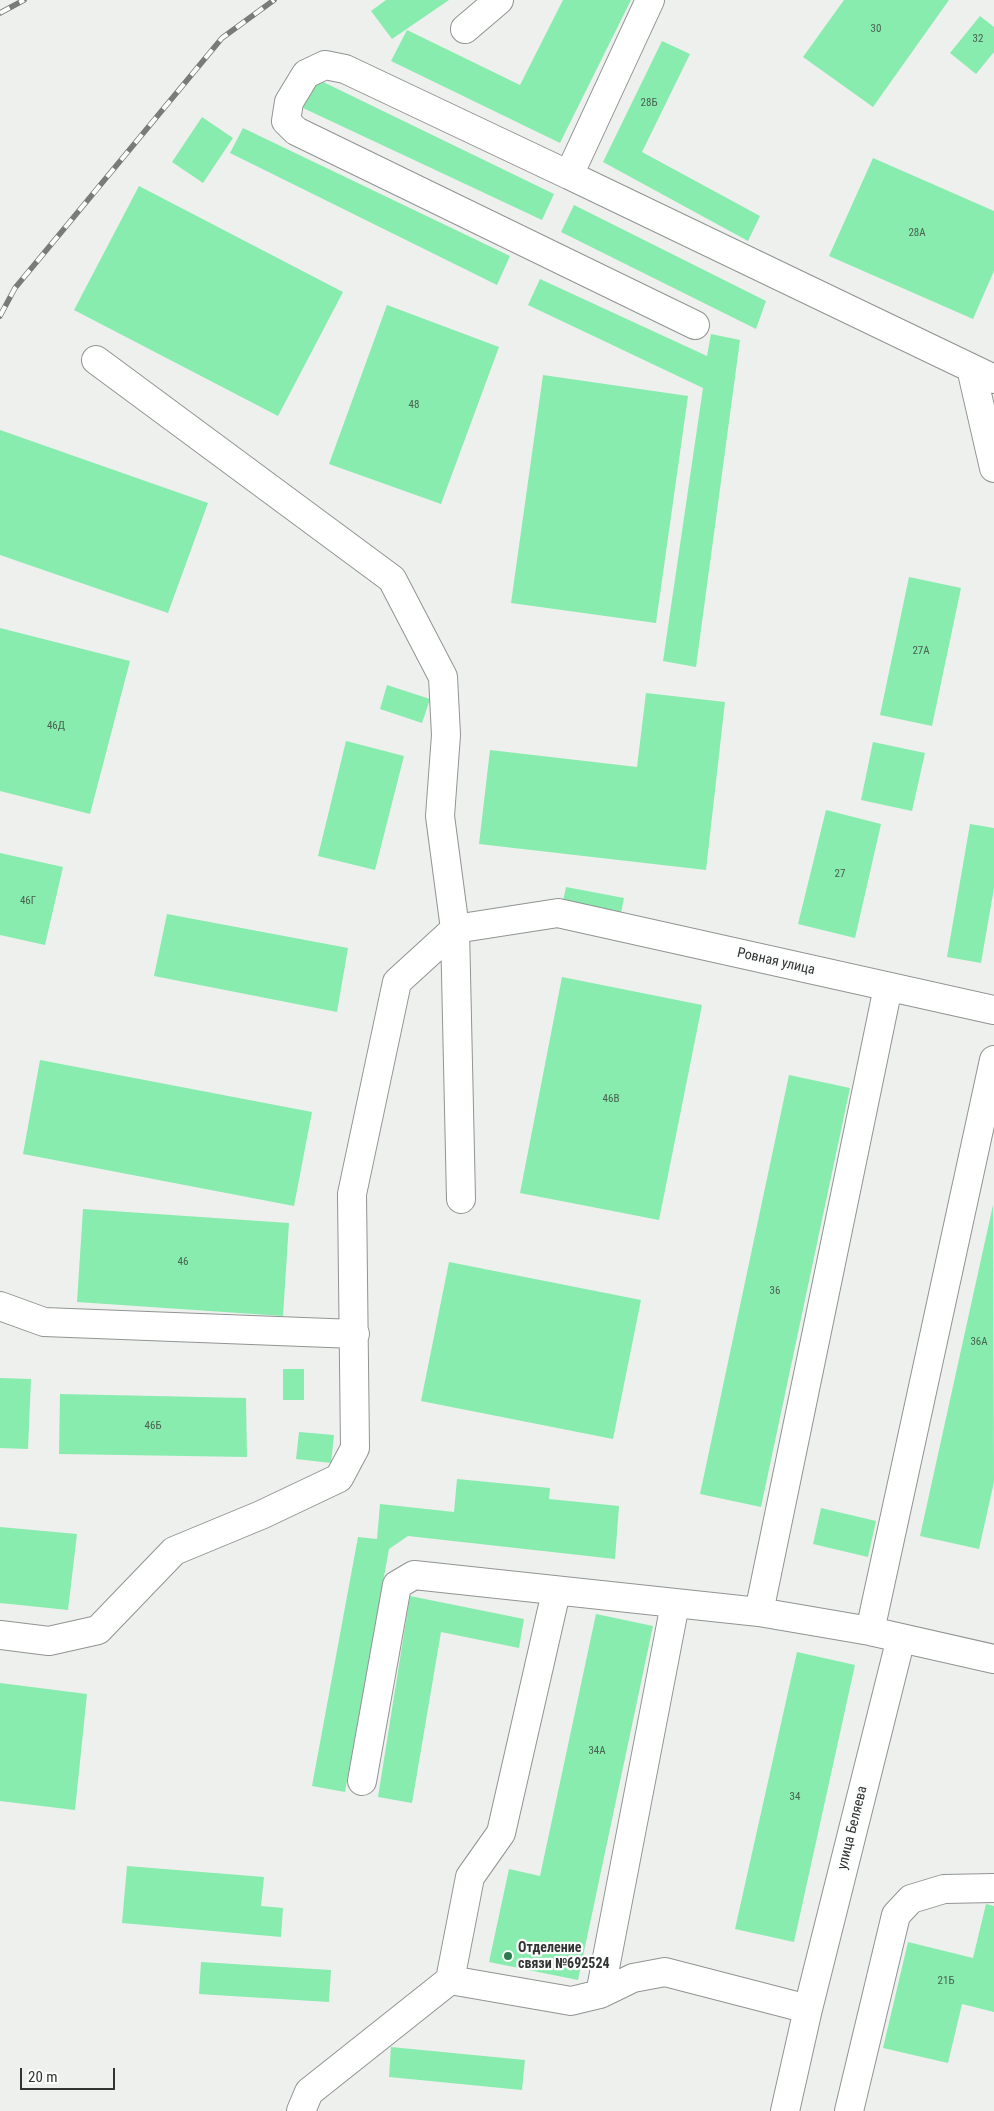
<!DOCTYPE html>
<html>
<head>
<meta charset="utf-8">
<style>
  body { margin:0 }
  #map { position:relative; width:994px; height:2111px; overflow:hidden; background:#edf0ed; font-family:"Roboto Condensed",sans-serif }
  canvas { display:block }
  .scale { position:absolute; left:20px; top:2068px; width:95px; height:22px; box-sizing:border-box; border:2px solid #323332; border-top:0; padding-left:6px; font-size:15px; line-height:18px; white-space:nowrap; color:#323332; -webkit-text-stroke:4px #fafdfb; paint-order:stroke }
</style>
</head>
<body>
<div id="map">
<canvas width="994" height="2111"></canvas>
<div class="scale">20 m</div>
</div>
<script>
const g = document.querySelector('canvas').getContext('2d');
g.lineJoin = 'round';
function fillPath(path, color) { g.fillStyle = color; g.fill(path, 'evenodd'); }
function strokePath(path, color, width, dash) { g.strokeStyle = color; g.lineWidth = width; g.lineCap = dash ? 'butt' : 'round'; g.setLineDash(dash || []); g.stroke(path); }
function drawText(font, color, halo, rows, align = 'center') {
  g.font = font + ' "Roboto Condensed",sans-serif'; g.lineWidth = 4.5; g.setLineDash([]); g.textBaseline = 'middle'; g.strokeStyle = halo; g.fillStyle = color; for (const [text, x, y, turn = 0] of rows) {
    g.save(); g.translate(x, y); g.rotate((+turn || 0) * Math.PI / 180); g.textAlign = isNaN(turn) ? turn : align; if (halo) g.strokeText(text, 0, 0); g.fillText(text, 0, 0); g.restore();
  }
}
const building = new Path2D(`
  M 386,0 L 449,0 L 392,39 L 371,11 Z
  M 563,0 L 631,0 L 560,143 L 391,61 L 407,30 L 520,85 Z
  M 844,0 L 949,0 L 873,107 L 803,57 Z
  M 980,16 L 994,27 L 994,52 L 976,74 L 950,53 Z
  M 662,41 L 690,54 L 642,152 L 760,216 L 748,241 L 603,162 Z
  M 317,79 L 554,194 L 542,220 L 303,108 Z
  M 202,117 L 233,138 L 203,183 L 172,162 Z
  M 243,128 L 510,256 L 497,285 L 230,153 Z
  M 873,158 L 994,211 L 994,271 L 973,319 L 829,256 Z
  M 139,186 L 343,292 L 278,416 L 74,310 Z
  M 574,205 L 766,301 L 756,329 L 561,232 Z
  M 540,279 L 707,356 L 711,334 L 740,340 L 696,667 L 663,661 L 703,388 L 528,305 Z
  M 387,305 L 499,347 L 441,504 L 329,464 Z
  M 543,375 L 688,396 L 656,623 L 511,603 Z
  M 0,430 L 208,503 L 168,613 L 0,555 Z
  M 909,577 L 961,588 L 932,726 L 880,715 Z
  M 0,628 L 130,661 L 90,814 L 0,791 Z
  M 387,685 L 430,699 L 422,723 L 380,709 Z
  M 646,693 L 725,702 L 706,870 L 479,844 L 490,750 L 637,767 Z
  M 346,741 L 404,756 L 375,870 L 318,856 Z
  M 873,742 L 925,753 L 912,811 L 861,800 Z
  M 826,810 L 881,824 L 855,938 L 798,924 Z
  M 970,824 L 994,828 L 994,888 L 981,963 L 947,957 Z
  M 0,853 L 63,867 L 45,945 L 0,935 Z
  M 566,887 L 624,898 L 621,913 L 563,901 Z
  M 167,914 L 348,948 L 337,1012 L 154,976 Z
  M 562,977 L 702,1005 L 659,1220 L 520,1193 Z
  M 40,1060 L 312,1112 L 294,1206 L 23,1154 Z
  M 789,1075 L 850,1088 L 761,1507 L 700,1494 Z
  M 993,1205 L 994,1482 L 979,1549 L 920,1536 Z
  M 83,1209 L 289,1223 L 283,1316 L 77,1302 Z
  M 449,1262 L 641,1300 L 613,1439 L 421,1401 Z
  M 283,1369 L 304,1369 L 304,1400 L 283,1400 Z
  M 0,1378 L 31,1379 L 28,1449 L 0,1448 Z
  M 60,1394 L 246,1398 L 247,1457 L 59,1454 Z
  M 299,1432 L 334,1435 L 331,1463 L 296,1459 Z
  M 457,1479 L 550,1488 L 549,1499 L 619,1506 L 615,1559 L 408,1536 L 389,1549 L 345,1792 L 312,1786 L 358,1537 L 377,1539 L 380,1504 L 454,1512 Z
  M 821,1508 L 876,1521 L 868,1557 L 813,1544 Z
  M 0,1527 L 77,1534 L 68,1610 L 0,1603 Z
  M 410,1596 L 524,1619 L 519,1648 L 441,1632 L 412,1803 L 378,1797 Z
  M 596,1614 L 653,1626 L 578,1980 L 489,1962 L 509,1869 L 540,1876 Z
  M 797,1652 L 855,1665 L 794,1942 L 735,1929 Z
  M 0,1683 L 87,1694 L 75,1810 L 0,1801 Z
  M 127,1866 L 264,1877 L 261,1906 L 283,1908 L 281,1937 L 122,1923 Z
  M 986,1904 L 994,1906 L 994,2012 L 962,2004 L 948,2063 L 883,2048 L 908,1942 L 973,1958 Z
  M 201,1962 L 331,1970 L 329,2002 L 199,1994 Z
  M 391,2047 L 525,2060 L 522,2090 L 389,2077 Z`);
const minor = new Path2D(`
  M 650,0 L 569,175 L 994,379
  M 465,29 L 499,0
  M 569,175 L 345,69 L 325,65 L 306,74 L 289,102 L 286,121 L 296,131 L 695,325
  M 96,360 L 392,579 L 443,677 L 446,735 L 440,816 L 455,929 L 461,1199
  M 971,368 L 994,468
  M 0,1306 L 44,1322 L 355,1334
  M 556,1592 L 501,1833 L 470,1877 L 450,1980 L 571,2001 L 600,1994 L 675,1604
  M 759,1612 L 888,987
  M 870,1631 L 994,1060
  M 0,1635 L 49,1641 L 98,1630 L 174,1551 L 261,1515 L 339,1478 L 355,1448 L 352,1194 L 397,982 L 455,929 L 558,913 L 994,1010
  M 362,1781 L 397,1585 L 414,1575 L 759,1612 L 870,1631 L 994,1659
  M 600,1994 L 633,1978 L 665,1972 L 808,2009
  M 301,2111 L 309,2092 L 450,1980
  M 785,2111 L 808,2009 L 901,1638
  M 849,2111 L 896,1915 L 911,1899 L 944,1889 L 994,1888`);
const rail = new Path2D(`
  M 0,13 L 24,0
  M 0,316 L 15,288 L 222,38 L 274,0`);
const markers = [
  [508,1956,5,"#2a7c4e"]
];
const numberNames = [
  ["30",876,29],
  ["32",978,39],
  ["28Б",649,103],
  ["28А",917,233],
  ["48",414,405],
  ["27А",921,651],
  ["46Д",56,726],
  ["27",840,874],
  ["46Г",28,901],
  ["46В",611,1099],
  ["46",183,1262],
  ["36",775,1291],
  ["36А",979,1342],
  ["46Б",153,1426],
  ["34А",597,1751],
  ["34",795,1797],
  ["21Б",946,1981]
];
const streetNames = [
  ["Ровная улица",776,962,13],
  ["улица Беляева",853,1828,-76]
];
const poiNames = [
  ["Отделение",518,1948],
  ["связи №692524",518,1964]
];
fillPath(building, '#88ecae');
strokePath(minor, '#919492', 30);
strokePath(minor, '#fff', 28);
strokePath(rail, '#797a79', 5.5);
strokePath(rail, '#fafdfb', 4, [11]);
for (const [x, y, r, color] of markers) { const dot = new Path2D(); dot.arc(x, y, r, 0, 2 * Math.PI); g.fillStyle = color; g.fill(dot); strokePath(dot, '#fafdfb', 2); }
drawText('11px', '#486151', null, numberNames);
drawText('14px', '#323332', '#fafdfb', streetNames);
drawText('bold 14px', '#323332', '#fafdfb', poiNames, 'left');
</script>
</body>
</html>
